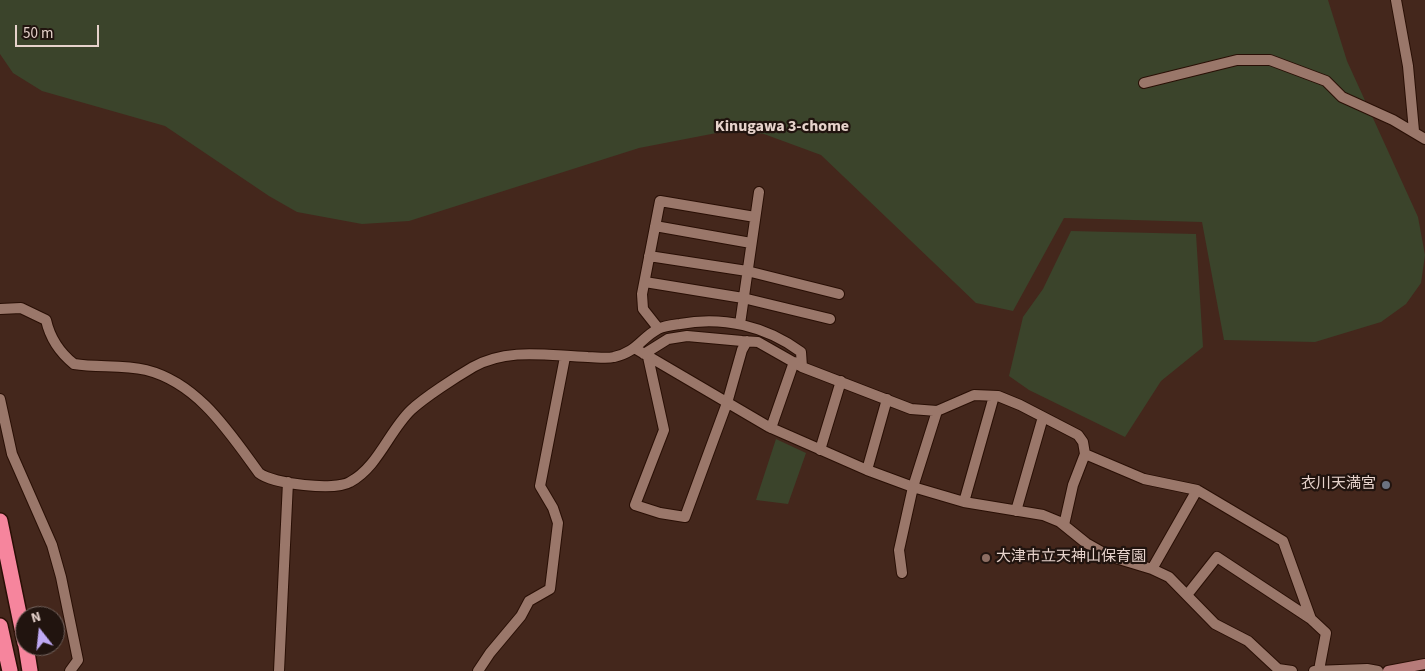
<!DOCTYPE html>
<html>
<head>
<meta charset="utf-8">
<style>
  body { margin:0 }
  #map { position:relative; width:1425px; height:671px; overflow:hidden; background:#44271c; font-family:"Source Sans 3",sans-serif }
  canvas { display:block }
  .north { position:absolute; left:15px; top:606px; width:50px; height:50px; box-sizing:border-box; background:#21140f; border:1px solid #70605a; border-radius:50%; rotate:344deg; font-size:14px; font-weight:700; line-height:20px; text-align:center; color:#e6d2cb }
  .north::after { content:''; display:block; margin:auto; width:18px; height:22px; background:#bfa9f4; clip-path:polygon(50% 0,100% 100%,50% 72%,0 100%) }
  .scale { position:absolute; left:15px; top:25px; width:84px; height:22px; box-sizing:border-box; border:2px solid #e6d2cb; border-top:0; padding-left:6px; font-size:15px; line-height:18px; white-space:nowrap; color:#e6d2cb; -webkit-text-stroke:4px #21140f; paint-order:stroke }
</style>
</head>
<body>
<div id="map">
<canvas width="1425" height="671"></canvas>
<div class="north">N</div>
<div class="scale">50 m</div>
</div>
<script>
const g = document.querySelector('canvas').getContext('2d');
g.lineJoin = 'round';
function fillPath(path, color) { g.fillStyle = color; g.fill(path, 'evenodd'); }
function strokePath(path, color, width, dash) { g.strokeStyle = color; g.lineWidth = width; g.lineCap = dash ? 'butt' : 'round'; g.setLineDash(dash || []); g.stroke(path); }
function drawText(font, color, halo, rows, align = 'center') {
  g.font = font + ' "Source Sans 3","Noto Sans JP",sans-serif'; g.lineWidth = 4.5; g.setLineDash([]); g.textBaseline = 'middle'; g.strokeStyle = halo; g.fillStyle = color; for (const [text, x, y, turn = 0] of rows) {
    g.save(); g.translate(x, y); g.rotate((+turn || 0) * Math.PI / 180); g.textAlign = isNaN(turn) ? turn : align; if (halo) g.strokeText(text, 0, 0); g.fillText(text, 0, 0); g.restore();
  }
}
const green = new Path2D(`
  M 0,0 L 1328,0 L 1347,61 L 1418,217 L 1425,255 L 1421,283 L 1406,304 L 1381,322 L 1315,342 L 1224,340 L 1202,222 L 1064,218 L 1013,311 L 976,303 L 821,155 L 764,134 L 732,130 L 639,148 L 409,221 L 362,224 L 297,212 L 269,196 L 165,126 L 42,91 L 13,73 L 0,54 Z
  M 1071,231 L 1196,234 L 1203,347 L 1161,381 L 1125,437 L 1029,390 L 1009,376 L 1023,317 L 1043,289 Z
  M 776,439 L 806,453 L 788,504 L 756,500 Z`);
const minor = new Path2D(`
  M 1396,0 L 1408,66 L 1414,131
  M 1144,83 L 1237,60 L 1270,60 L 1326,81 L 1342,97 L 1393,120 L 1425,139
  M 655,226 L 751,243
  M 649,256 L 747,271 L 839,294
  M 645,282 L 743,298 L 830,319
  M 0,309 L 21,308 L 46,320 C 50,338 59,352 74,364 C 98,368 122,364 146,370 C 198,383 229,432 259,473 C 273,484 335,491 350,482 C 378,467 389,431 411,410 C 425,397 456,377 473,367 C 509,347 549,356 588,357 C 596,357 606,359 614,357 C 637,352 641,338 658,329 C 664,326 673,325 680,324 C 723,316 766,326 801,352 L 802,367 L 911,409 L 937,411 L 974,395 L 998,396 L 1020,405 L 1078,435 L 1083,442 L 1085,454 L 1144,479 L 1197,490
  M 740,324 L 759,192
  M 658,328 L 643,309 L 642,294 L 660,201 L 755,217
  M 636,349 L 769,427 L 867,470 L 913,487 L 964,502 L 1043,515 L 1060,522 L 1086,543 L 1109,556 L 1152,569 L 1169,577 L 1215,624 L 1248,641 L 1278,669 L 1292,671
  M 644,354 L 668,339 L 687,336 L 742,341 L 758,342 L 802,367
  M 648,357 L 664,430 L 635,505 L 660,513 L 685,517 L 727,403 L 742,350 L 747,341
  M 0,399 L 12,454 L 52,545 L 61,577 L 78,660 L 70,671
  M 771,428 L 794,362
  M 820,450 L 841,381
  M 867,470 L 887,399
  M 964,502 L 994,396
  M 1016,511 L 1043,417
  M 1064,525 L 1073,485 L 1085,454
  M 1152,569 L 1197,490 L 1283,541 L 1311,619 L 1326,633 L 1319,670
  M 902,573 L 899,550 L 913,487 L 937,411
  M 1187,595 L 1217,557 L 1311,619
  M 279,671 L 288,482
  M 478,671 L 490,653 L 521,616 L 529,601 L 550,589 L 558,523 L 553,508 L 540,486 L 565,357
  M 1314,671 L 1367,669 L 1378,671`);
const secondary = new Path2D(`
  M 1388,671 L 1425,664`);
const motorway = new Path2D(`
  M 0,521 L 25,643
  M 0,626 L 10,671
  M 26,646 L 30,671`);
const markers = [
  [1386,485,5,"#6b7280"],
  [986,558,5,"#8d6e63"]
];
const poiNames = [
  ["衣川天満宮",1376,485],
  ["大津市立天神山保育園",996,558,"left"]
];
const neighbourhoodNames = [
  ["Kinugawa 3-chome",782,127]
];
fillPath(green, '#3b442b');
strokePath(minor, '#290f05', 12);
strokePath(secondary, '#290f05', 12);
strokePath(motorway, '#290f05', 18);
strokePath(minor, '#9a776a', 10);
strokePath(secondary, '#b67b79', 10);
strokePath(motorway, '#f6859d', 15);
for (const [x, y, r, color] of markers) { const dot = new Path2D(); dot.arc(x, y, r, 0, 2 * Math.PI); g.fillStyle = color; g.fill(dot); strokePath(dot, '#21140f', 2); }
drawText('15px', '#e6d2cb', '#21140f', poiNames, 'right');
drawText('bold 16px', '#e6d2cb', '#21140f', neighbourhoodNames);
</script>
</body>
</html>
